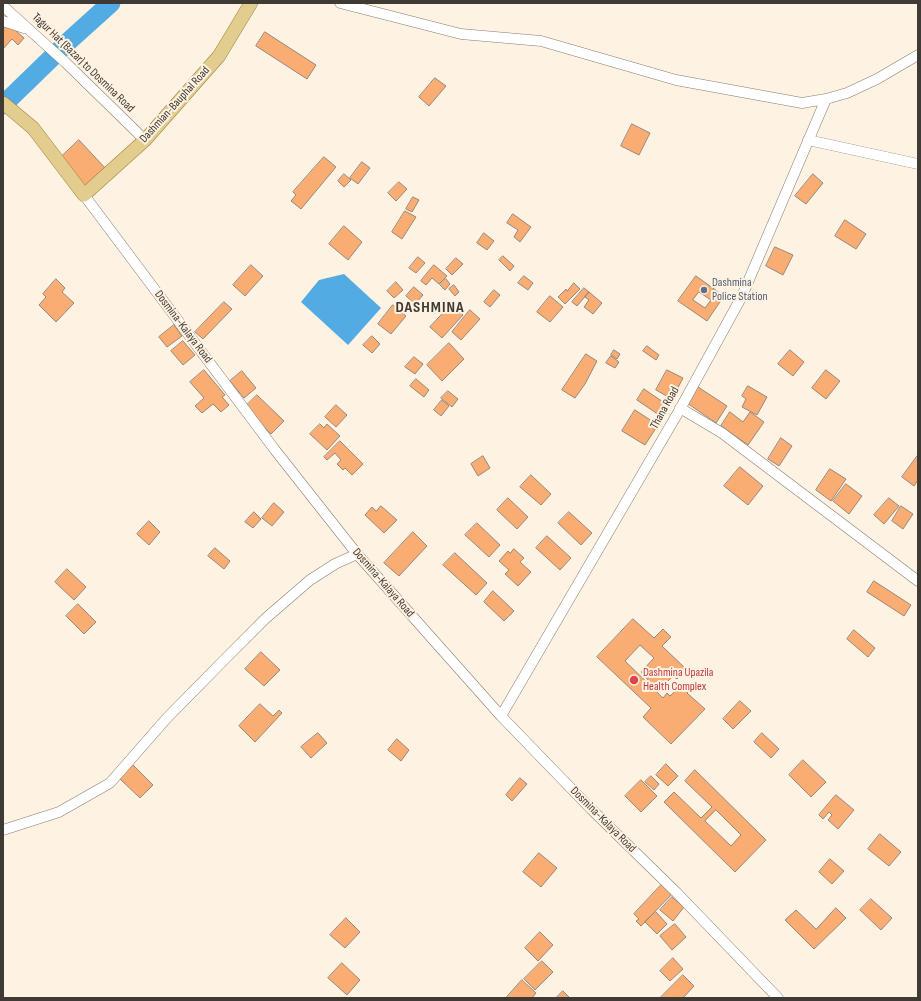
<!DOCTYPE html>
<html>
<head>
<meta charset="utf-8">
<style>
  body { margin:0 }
  #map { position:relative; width:921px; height:1001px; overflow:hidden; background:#fef2e2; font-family:"Sofia Sans Condensed",sans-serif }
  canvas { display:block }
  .frame { position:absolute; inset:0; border:4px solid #3f3a34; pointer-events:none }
</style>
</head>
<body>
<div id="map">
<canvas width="921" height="1001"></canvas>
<div class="frame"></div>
</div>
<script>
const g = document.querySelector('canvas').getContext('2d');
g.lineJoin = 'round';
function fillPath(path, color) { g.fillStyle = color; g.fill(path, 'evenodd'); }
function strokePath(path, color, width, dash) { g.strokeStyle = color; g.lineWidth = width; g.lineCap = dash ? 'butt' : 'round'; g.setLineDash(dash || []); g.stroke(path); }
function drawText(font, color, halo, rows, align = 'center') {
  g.font = font + ' "Sofia Sans Condensed",sans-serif'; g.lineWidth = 4; g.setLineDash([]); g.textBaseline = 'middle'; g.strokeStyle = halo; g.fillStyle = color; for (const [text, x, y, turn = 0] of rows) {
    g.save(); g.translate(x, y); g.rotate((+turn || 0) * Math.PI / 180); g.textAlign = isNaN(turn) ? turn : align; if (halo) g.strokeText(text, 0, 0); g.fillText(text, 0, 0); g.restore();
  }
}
const water = new Path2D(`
  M 344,274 L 381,308 L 348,345 L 301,302 L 319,280 Z`);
const river = new Path2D(`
  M 3,105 L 70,40 L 111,3`);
const building = new Path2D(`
  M 6,22 L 24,38 L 18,45 L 12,39 L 3,49 L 3,25 Z
  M 265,32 L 316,65 L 307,79 L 256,46 Z
  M 435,78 L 446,86 L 429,106 L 419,97 Z
  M 632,124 L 650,133 L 639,155 L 621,146 Z
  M 79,140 L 106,169 L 87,188 L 59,159 Z
  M 324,157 L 336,167 L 301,209 L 291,201 L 296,195 L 293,192 Z
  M 362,162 L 370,168 L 358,184 L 350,178 Z
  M 344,174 L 351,180 L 344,187 L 338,181 Z
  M 813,174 L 823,183 L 806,204 L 795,196 Z
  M 399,182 L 407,189 L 396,201 L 388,193 Z
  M 413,197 L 419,200 L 412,212 L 406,209 Z
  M 405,211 L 416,217 L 402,239 L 392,232 Z
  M 513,214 L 531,227 L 520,242 L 514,237 L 518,230 L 507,223 Z
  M 845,220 L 866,234 L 856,249 L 835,236 Z
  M 344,226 L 362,242 L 348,260 L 329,244 Z
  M 484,233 L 494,241 L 487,250 L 477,243 Z
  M 775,247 L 793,255 L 783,275 L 766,266 Z
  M 503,256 L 514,266 L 510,271 L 499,260 Z
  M 418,257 L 425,263 L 416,273 L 409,268 Z
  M 456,258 L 463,264 L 452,275 L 446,269 Z
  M 251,265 L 263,276 L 245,296 L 233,285 Z
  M 434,265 L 447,276 L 439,284 L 432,278 L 426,285 L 421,281 Z
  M 524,276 L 533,283 L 528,290 L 518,283 Z
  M 696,276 L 724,296 L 707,321 L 678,301 ZM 699,292 L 711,300 L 705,308 L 693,300 Z
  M 56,279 L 65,288 L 62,292 L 74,303 L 56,322 L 39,305 L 46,297 L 43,294 Z
  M 446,279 L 450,284 L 445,290 L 440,285 Z
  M 396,282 L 403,290 L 394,298 L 387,291 Z
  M 574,283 L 580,289 L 565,304 L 558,297 L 566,289 L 567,291 Z
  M 454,285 L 459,292 L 455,296 L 449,289 Z
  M 414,287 L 423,295 L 415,304 L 406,296 Z
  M 584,288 L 589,292 L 577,306 L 572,302 Z
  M 494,290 L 500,295 L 490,307 L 484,302 Z
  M 589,292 L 602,303 L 593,314 L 584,307 L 589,300 L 585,297 Z
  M 550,296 L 563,307 L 550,322 L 537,312 Z
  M 224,302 L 232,309 L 203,339 L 195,332 Z
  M 452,304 L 463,315 L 442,338 L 430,327 Z
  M 393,305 L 406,316 L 391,334 L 378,324 Z
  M 470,310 L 480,319 L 461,340 L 452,332 Z
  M 174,325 L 182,336 L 167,347 L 159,337 Z
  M 372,336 L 380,344 L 372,353 L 363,345 Z
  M 183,341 L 195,355 L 183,365 L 171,351 Z
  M 449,343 L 464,359 L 442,381 L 427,365 Z
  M 647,346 L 659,355 L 656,360 L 643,351 Z
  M 614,350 L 620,354 L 617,359 L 611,355 Z
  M 790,350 L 804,362 L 793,376 L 778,364 Z
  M 586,354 L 597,361 L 585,384 L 575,398 L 562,390 Z
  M 611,356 L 619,362 L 615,368 L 606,363 Z
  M 414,357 L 423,364 L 415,374 L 405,367 Z
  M 204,370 L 225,395 L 222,397 L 229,405 L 221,412 L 213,404 L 202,413 L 195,406 L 204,398 L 190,382 Z
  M 667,370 L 683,378 L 672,399 L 656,390 Z
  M 826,370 L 840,381 L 826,399 L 812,388 Z
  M 242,371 L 256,388 L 244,398 L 230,381 Z
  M 416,379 L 429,390 L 424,397 L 410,386 Z
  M 748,386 L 767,397 L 757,415 L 742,407 L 746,399 L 742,396 Z
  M 698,387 L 727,406 L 716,423 L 687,403 Z
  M 644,389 L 666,404 L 659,415 L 637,400 Z
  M 448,391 L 458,399 L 452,407 L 441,398 Z
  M 257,395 L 284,421 L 271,434 L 245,407 Z
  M 442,400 L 449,406 L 441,416 L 434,410 Z
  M 336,405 L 347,415 L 336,427 L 325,417 Z
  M 635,410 L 658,425 L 645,445 L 622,431 Z
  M 730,412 L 743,422 L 750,412 L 764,422 L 748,445 L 721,426 Z
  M 320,424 L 324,428 L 327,424 L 340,436 L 327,450 L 310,434 Z
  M 781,438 L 792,446 L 779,466 L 768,459 Z
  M 340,441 L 363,464 L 352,475 L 345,468 L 343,470 L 337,464 L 341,460 L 335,453 L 327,460 L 324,457 Z
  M 918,455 L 918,480 L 914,486 L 902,477 Z
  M 483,456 L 490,468 L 478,476 L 471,464 Z
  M 740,467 L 763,486 L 748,505 L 724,486 Z
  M 830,469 L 846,479 L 831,501 L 816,490 Z
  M 531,475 L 551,494 L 541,505 L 520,487 Z
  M 846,484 L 862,496 L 849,514 L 833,501 Z
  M 508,498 L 528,517 L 517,529 L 497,510 Z
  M 889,498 L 899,506 L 884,524 L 874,515 Z
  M 274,503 L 284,512 L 272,526 L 262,518 Z
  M 381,506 L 397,520 L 384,533 L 365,515 L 372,507 L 376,511 Z
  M 901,506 L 913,514 L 903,529 L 892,521 Z
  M 254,512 L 261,519 L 253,528 L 245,522 Z
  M 569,512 L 592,533 L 581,545 L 558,523 Z
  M 149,521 L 160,532 L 149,545 L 137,534 Z
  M 477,523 L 500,545 L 489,557 L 465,535 Z
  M 413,532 L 427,546 L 399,576 L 384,563 Z
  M 547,536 L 571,558 L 560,570 L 536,548 Z
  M 215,548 L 230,561 L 224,569 L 208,556 Z
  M 514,549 L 524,558 L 520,562 L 531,572 L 518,586 L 505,574 L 509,570 L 499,561 L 508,551 L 510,553 Z
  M 455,553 L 487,583 L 476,595 L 443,565 Z
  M 67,569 L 86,587 L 74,600 L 55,582 Z
  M 874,581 L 911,605 L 904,616 L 867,592 Z
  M 493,591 L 514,611 L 504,621 L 484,602 Z
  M 78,604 L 96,622 L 84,634 L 66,616 Z
  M 633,619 L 654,638 L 663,629 L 671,637 L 662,646 L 686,669 L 677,679 L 673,676 L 663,686 L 664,687 L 663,688 L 659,685 L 656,689 L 641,672 L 654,658 L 640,645 L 625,661 L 663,698 L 667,693 L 670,696 L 685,682 L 692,688 L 687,693 L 705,709 L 671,744 L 643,717 L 651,708 L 597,657 Z
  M 854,630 L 875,648 L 868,657 L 847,639 Z
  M 261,652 L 280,670 L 264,686 L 245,669 Z
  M 740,701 L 751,711 L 733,729 L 723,719 Z
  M 260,704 L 273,716 L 279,710 L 282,713 L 255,742 L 239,726 Z
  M 318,733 L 327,743 L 311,758 L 301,747 Z
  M 762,733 L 779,749 L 771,758 L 754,742 Z
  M 397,739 L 409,750 L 401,761 L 388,750 Z
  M 803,760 L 826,782 L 811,797 L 789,775 Z
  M 132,764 L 153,785 L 140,798 L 119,778 Z
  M 666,764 L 678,776 L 668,786 L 656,775 Z
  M 695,770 L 766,840 L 735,872 L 664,802 L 674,792 L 701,818 L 712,807 L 685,781 ZM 716,810 L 741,835 L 731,846 L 705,821 Z
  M 651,776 L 659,784 L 654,790 L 645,782 Z
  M 520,778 L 527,784 L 512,801 L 506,795 Z
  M 641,780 L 657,796 L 641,812 L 625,796 Z
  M 836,795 L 854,810 L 838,829 L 828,820 L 832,815 L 829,812 L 823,819 L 819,815 Z
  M 880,834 L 901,852 L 889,866 L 868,849 Z
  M 539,853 L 557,868 L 541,887 L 523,872 Z
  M 830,859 L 844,871 L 832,884 L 819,872 Z
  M 663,883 L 673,893 L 641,926 L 636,921 L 639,919 L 634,914 Z
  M 672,897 L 684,907 L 673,921 L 660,910 Z
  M 871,899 L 892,918 L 881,930 L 860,910 Z
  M 836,908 L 846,918 L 814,949 L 785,920 L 796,910 L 816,929 Z
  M 656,912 L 667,924 L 657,934 L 645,922 Z
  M 346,918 L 360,932 L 345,948 L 330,935 Z
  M 675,924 L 686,937 L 672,950 L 660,936 Z
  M 540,932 L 553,945 L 538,961 L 525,948 Z
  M 673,958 L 683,969 L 670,981 L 660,971 Z
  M 542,961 L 553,972 L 535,990 L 524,979 Z
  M 342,963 L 360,980 L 347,995 L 328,978 Z
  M 683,975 L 694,986 L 683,998 L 660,998 Z
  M 522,980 L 536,993 L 532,998 L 506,998 Z
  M 563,991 L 570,998 L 556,998 Z`);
const minor = new Path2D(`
  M 340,3 L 461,34 L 541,41 L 676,80 L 802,103 L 826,99 L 847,93 L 877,79 L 918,55
  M 3,6 L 65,62 L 145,140
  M 3,21 L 24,28
  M 808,140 L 918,164
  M 84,195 L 275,450 L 357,554 L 501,716 L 591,809 L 677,893 L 778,998
  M 680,408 L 722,433 L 918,581
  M 501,716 L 679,411 L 742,296 L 826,99
  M 3,830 L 59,812 L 110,783 L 166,719 L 222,662 L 266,618 L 310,580 L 335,564 L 357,554`);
const major = new Path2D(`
  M 3,103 L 33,128 L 84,195 L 145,140 L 219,56 L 251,3`);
const markers = [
  [704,290,4,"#5c6f8a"],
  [634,680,5,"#e0444e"]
];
const streetNames = [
  ["Tagur Hat (Bazar) to Dosmina Road",83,63,44],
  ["Dashmian-Bauphal Road",175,105,-48],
  ["Dosmina-Kalaya Road",183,327,53],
  ["Thana Road",665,408,-61],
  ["Dosmina-Kalaya Road",383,583,49],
  ["Dosmina-Kalaya Road",603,820,45]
];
const serviceNames = [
  ["Dashmina",712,283],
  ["Police Station",712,297]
];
const healthNames = [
  ["Dashmina Upazila",643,673],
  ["Health Complex",643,687]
];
const districtNames = [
  ["DASHMINA",430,308]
];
fillPath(water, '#52abe2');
strokePath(river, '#52abe2', 19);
fillPath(building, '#faad73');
strokePath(building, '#97877d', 1);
strokePath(minor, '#877c6f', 11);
strokePath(major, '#9d833e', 14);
strokePath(minor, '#fff', 10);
strokePath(major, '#e3cd8e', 13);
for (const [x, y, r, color] of markers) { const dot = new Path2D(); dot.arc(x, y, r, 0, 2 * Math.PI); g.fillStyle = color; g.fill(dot); strokePath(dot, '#fef2e2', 1.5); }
drawText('12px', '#3f3a34', '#fef2e2', streetNames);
drawText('12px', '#4e5e75', '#fef2e2', serviceNames, 'left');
drawText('12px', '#be3a42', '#fef2e2', healthNames, 'left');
g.letterSpacing = '1px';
drawText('bold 16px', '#3f3a34', '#fef2e2', districtNames);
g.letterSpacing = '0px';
</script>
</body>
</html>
